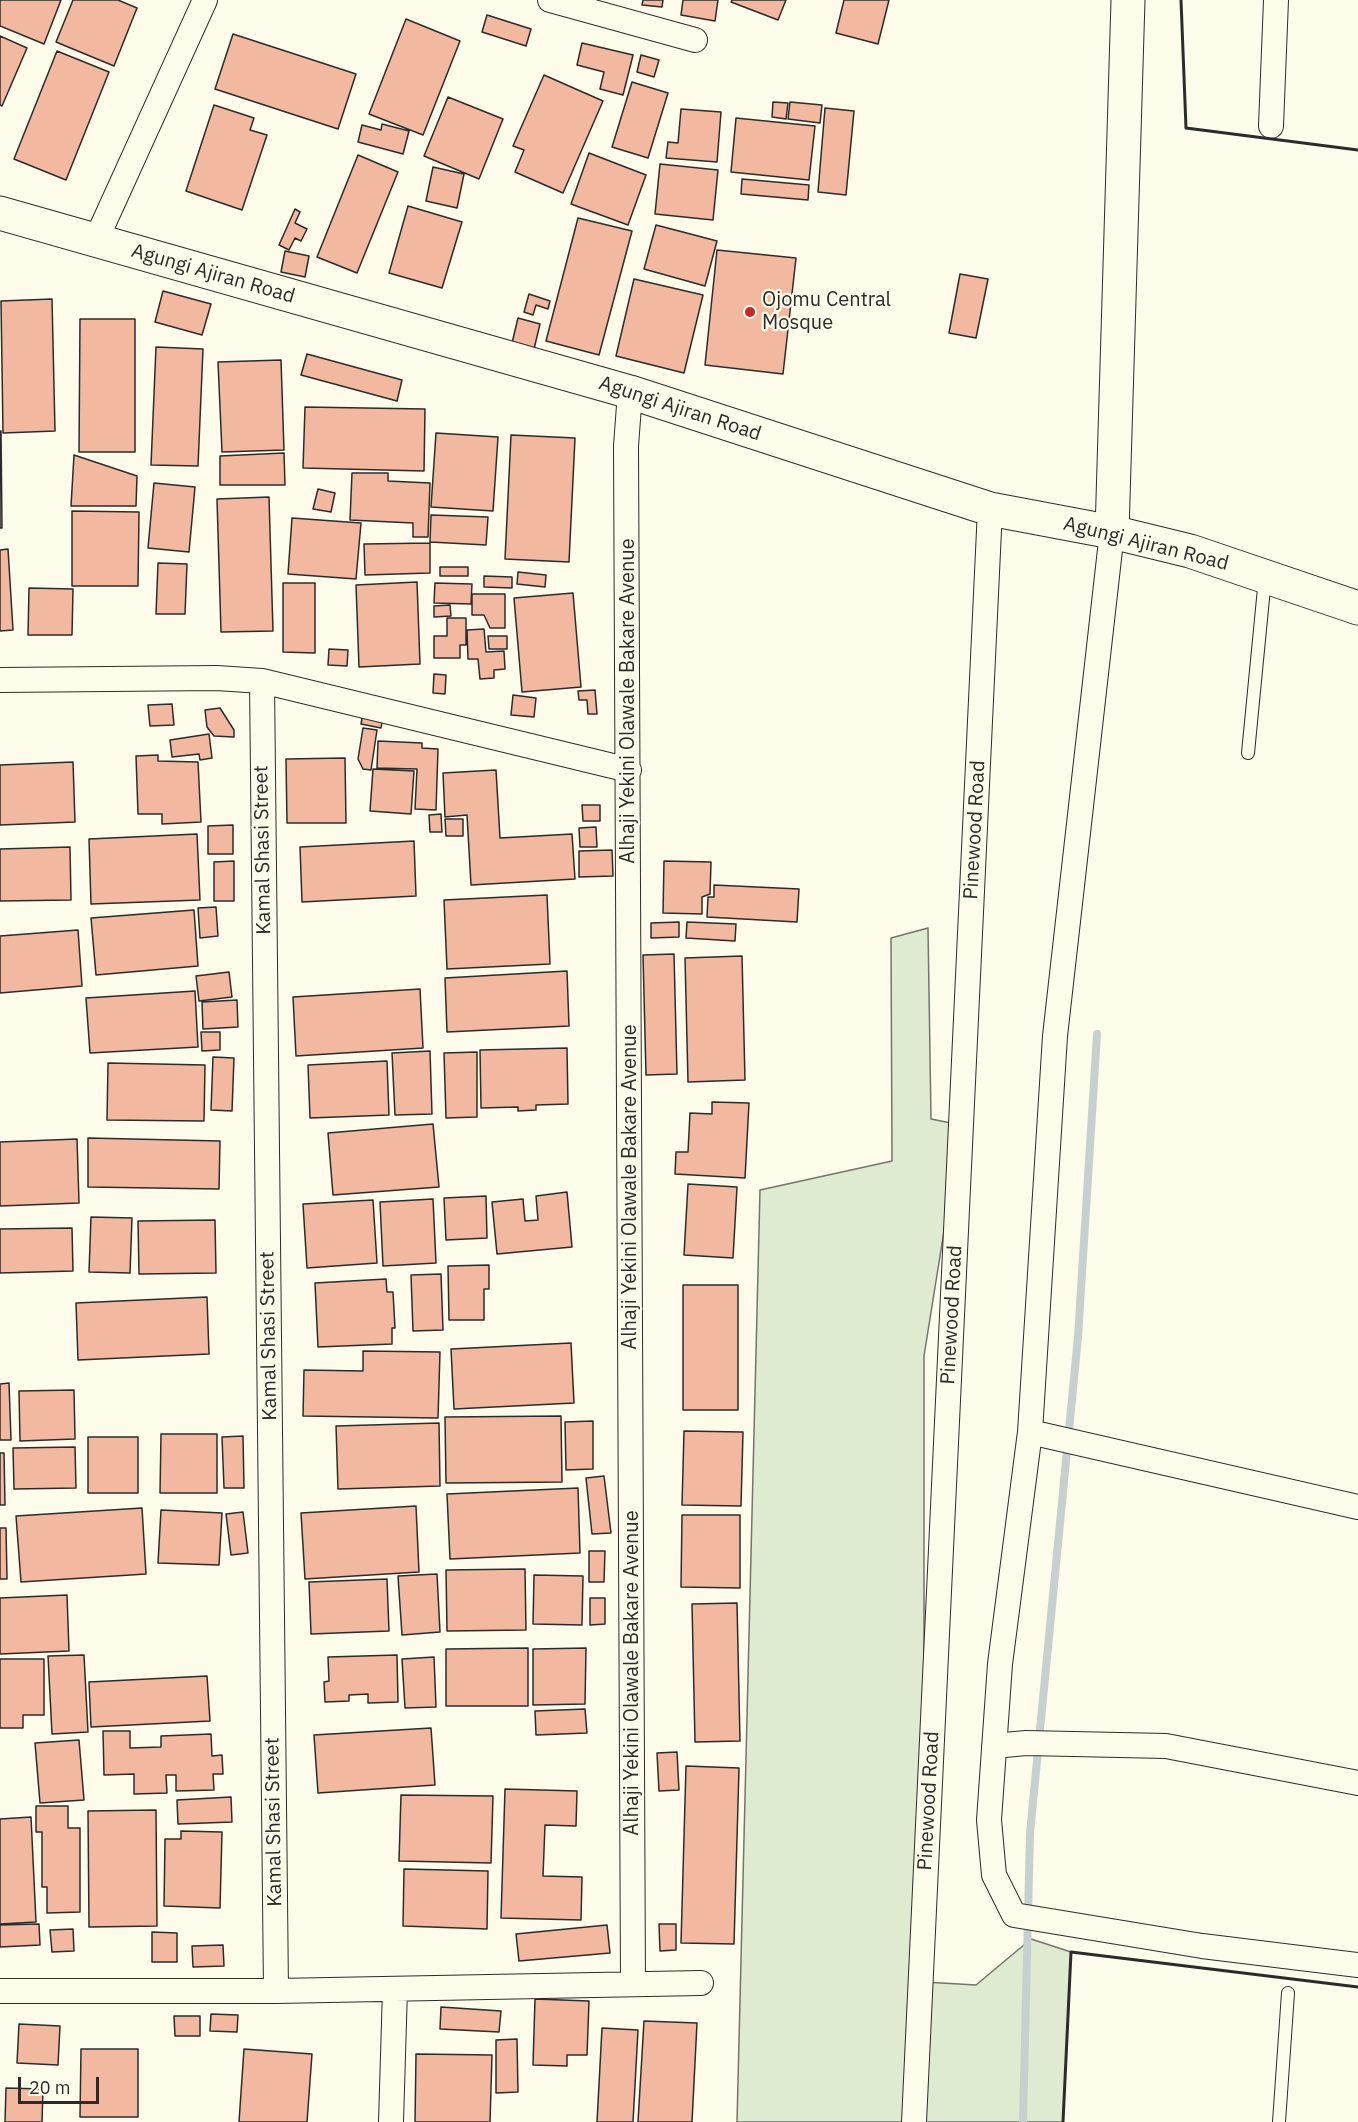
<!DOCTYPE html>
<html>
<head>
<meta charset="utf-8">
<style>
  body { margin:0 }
  #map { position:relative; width:1358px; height:2122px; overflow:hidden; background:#fdfbea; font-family:"IBM Plex Sans",sans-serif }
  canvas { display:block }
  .scale { position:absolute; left:18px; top:2077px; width:81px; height:27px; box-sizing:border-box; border:3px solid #2b2b2b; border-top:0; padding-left:8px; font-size:18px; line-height:21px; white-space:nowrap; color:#2b2b2b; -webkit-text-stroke:4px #fdfbea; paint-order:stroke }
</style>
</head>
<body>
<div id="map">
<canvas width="1358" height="2122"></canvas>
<div class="scale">20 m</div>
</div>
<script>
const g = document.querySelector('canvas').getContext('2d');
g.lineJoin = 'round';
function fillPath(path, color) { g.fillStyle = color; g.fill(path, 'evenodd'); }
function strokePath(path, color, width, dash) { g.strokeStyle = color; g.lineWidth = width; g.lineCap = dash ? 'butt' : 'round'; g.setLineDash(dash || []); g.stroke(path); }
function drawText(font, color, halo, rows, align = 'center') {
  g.font = font + ' "IBM Plex Sans",sans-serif'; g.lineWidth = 4.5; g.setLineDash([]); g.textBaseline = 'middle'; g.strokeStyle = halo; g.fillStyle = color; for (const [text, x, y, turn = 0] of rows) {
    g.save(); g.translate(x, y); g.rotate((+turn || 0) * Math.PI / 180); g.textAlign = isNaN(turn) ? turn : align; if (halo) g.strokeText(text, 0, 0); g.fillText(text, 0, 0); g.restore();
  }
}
const green = new Path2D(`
  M 928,928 L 931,1119 L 961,1125 L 924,1356 L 924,1982 L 976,1985 L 1031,1939 L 1071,1952 L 1063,2122 L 737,2122 L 760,1190 L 892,1161 L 891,938 Z`);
const stream = new Path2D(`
  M 1023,2122 L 1030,1833 L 1078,1337 L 1097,1034`);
const building = new Path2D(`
  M 0,0 L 61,0 L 44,44 L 0,26 Z
  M 73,0 L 118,0 L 137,8 L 114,66 L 56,42 Z
  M 643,0 L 663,0 L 662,7 L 642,5 Z
  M 683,0 L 718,0 L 715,21 L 681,15 Z
  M 732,0 L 786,0 L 778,20 L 731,2 Z
  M 844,0 L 889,0 L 878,44 L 836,33 Z
  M 487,15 L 531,29 L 526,46 L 482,32 Z
  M 406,19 L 460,41 L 423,135 L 369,114 Z
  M 233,34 L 356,74 L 338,129 L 215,89 Z
  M 0,36 L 27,48 L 2,106 L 0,105 Z
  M 582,43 L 633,55 L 623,95 L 600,89 L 604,72 L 577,65 Z
  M 57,51 L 109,72 L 66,180 L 14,159 Z
  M 641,55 L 659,60 L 654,77 L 637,72 Z
  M 544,75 L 603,101 L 563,193 L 515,172 L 524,150 L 513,146 Z
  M 632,82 L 668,93 L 648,158 L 612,147 Z
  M 448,97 L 503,119 L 479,179 L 424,156 Z
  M 773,102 L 788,103 L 786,119 L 772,117 Z
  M 790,102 L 822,105 L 820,123 L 788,119 Z
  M 214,105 L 254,118 L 250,130 L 267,135 L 242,210 L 186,191 Z
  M 825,108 L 854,111 L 846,195 L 818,192 Z
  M 681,109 L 721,112 L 717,162 L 666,158 L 668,142 L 678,143 Z
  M 736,118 L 815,126 L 809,180 L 731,172 Z
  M 382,124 L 409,131 L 403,154 L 358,142 L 362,125 L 381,130 Z
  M 589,153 L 646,175 L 628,225 L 571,204 Z
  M 358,155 L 398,172 L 357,273 L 317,257 Z
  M 660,164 L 718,170 L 713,220 L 655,214 Z
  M 433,167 L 464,174 L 457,208 L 426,201 Z
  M 742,179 L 809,185 L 808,200 L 741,194 Z
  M 408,206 L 462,222 L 442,288 L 389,273 Z
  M 295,209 L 300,212 L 295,223 L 307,229 L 301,241 L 295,238 L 289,250 L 279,245 Z
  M 578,218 L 632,231 L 599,355 L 546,341 Z
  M 656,225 L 717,241 L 705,286 L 644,269 Z
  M 717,250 L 796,258 L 783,374 L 705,365 Z
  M 285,251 L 309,256 L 305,277 L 281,272 Z
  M 960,274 L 988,279 L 976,338 L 949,333 Z
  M 634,279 L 703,295 L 684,373 L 616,356 Z
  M 163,291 L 211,304 L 202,335 L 155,322 Z
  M 529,294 L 550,301 L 548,309 L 536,305 L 533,315 L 524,312 Z
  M 52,299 L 55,431 L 3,433 L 1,301 Z
  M 518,318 L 540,324 L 534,349 L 512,343 Z
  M 80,319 L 135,319 L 135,452 L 79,452 Z
  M 156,347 L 203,349 L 198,466 L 151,465 Z
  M 307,354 L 402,380 L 397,401 L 301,375 Z
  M 281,360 L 284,450 L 222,452 L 218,362 Z
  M 305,407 L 425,409 L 424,471 L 303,468 Z
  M 0,431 L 1,431 L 2,528 L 0,528 Z
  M 436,433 L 498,437 L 493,511 L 431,507 Z
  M 511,435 L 575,438 L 569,562 L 505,559 Z
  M 284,453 L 285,485 L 220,485 L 220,456 Z
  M 74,455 L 137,476 L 136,506 L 71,506 Z
  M 352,473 L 388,473 L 388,481 L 430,483 L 428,537 L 413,537 L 413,523 L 350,520 Z
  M 154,483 L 195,487 L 189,552 L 148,548 Z
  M 318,489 L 335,493 L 331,512 L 313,509 Z
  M 269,497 L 273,631 L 221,632 L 217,499 Z
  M 72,511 L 139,512 L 138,586 L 72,586 Z
  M 431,515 L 488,517 L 486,545 L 430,542 Z
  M 292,518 L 361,523 L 356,579 L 288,574 Z
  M 430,543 L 430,573 L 365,575 L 364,544 Z
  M 8,549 L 13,630 L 0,631 L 0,550 Z
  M 158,563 L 187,564 L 185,614 L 156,614 Z
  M 440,567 L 468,567 L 468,576 L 440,576 Z
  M 518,572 L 546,575 L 545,587 L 517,584 Z
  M 484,576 L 512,577 L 512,588 L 484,587 Z
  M 417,582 L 420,664 L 359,667 L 356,585 Z
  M 283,583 L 315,583 L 315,653 L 283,652 Z
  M 435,583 L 472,584 L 471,604 L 434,603 Z
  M 29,588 L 73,589 L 72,635 L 28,635 Z
  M 573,593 L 581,687 L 522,692 L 514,598 Z
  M 472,594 L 505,594 L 505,628 L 490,628 L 484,615 L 472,615 Z
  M 450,605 L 451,616 L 434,617 L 434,606 Z
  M 447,618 L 466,618 L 466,645 L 460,645 L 460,658 L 434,658 L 434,636 L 447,636 Z
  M 484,629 L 486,652 L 504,651 L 505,669 L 494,670 L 494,678 L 480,679 L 478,659 L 468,659 L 467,630 Z
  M 488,636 L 507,636 L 507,649 L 489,649 Z
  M 329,649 L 348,650 L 347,666 L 328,665 Z
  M 434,674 L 446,675 L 445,694 L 433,693 Z
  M 595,690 L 597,714 L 588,714 L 587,700 L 579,700 L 578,691 Z
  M 513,695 L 536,698 L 534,717 L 511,715 Z
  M 172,704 L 174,725 L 150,726 L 148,705 Z
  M 220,708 L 234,730 L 234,737 L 214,736 L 207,727 L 205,710 Z
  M 363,713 L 383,716 L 381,728 L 361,724 Z
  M 363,728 L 377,730 L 371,770 L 363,769 L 358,759 Z
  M 209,734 L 212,758 L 200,760 L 199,754 L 172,757 L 170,740 Z
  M 378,741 L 422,743 L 422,748 L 438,749 L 436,810 L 415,809 L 417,769 L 377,768 Z
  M 158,755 L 158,761 L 198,762 L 201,822 L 162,824 L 162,814 L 138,814 L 136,756 Z
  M 345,758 L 346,823 L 287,823 L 286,759 Z
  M 73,762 L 75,822 L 0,825 L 0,765 Z
  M 373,769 L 414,771 L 411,814 L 370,811 Z
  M 496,770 L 500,838 L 572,834 L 575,879 L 471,885 L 467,815 L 445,817 L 443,773 Z
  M 582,805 L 600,805 L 600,821 L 583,821 Z
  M 441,814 L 442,832 L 430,832 L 429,815 Z
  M 445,819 L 463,819 L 463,836 L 446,836 Z
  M 233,825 L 233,854 L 208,854 L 208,826 Z
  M 596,827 L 597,847 L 580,847 L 579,828 Z
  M 197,834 L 200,900 L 91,904 L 89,839 Z
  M 414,841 L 416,896 L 302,902 L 300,847 Z
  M 70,847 L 71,900 L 0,901 L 0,849 Z
  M 612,850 L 613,876 L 579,877 L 579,851 Z
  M 234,861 L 234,901 L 214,901 L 214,862 Z
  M 664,861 L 711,862 L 710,894 L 702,897 L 702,914 L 663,913 Z
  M 714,885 L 799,889 L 797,922 L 707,917 L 708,897 L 714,897 Z
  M 547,895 L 550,964 L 447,969 L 444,900 Z
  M 216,907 L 218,936 L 200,938 L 198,908 Z
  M 194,910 L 198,966 L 96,975 L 91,918 Z
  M 679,922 L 679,937 L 651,938 L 651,923 Z
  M 687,922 L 736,924 L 735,941 L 686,938 Z
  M 78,930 L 82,986 L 0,993 L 0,936 Z
  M 674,954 L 677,1074 L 646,1075 L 643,955 Z
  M 742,956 L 745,1080 L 688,1082 L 685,958 Z
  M 567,971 L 569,1026 L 447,1032 L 445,978 Z
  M 229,972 L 232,997 L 199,1001 L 196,976 Z
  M 420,989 L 423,1048 L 296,1056 L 293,997 Z
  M 195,991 L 198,1047 L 90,1053 L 86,998 Z
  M 237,1000 L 238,1027 L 203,1029 L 202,1002 Z
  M 201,1032 L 220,1032 L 220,1050 L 202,1051 Z
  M 567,1048 L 568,1104 L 536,1105 L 536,1110 L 518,1111 L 518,1107 L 481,1108 L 480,1050 Z
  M 430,1051 L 432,1114 L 395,1115 L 392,1053 Z
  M 477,1052 L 477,1117 L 446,1118 L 444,1053 Z
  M 213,1057 L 234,1058 L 232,1111 L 211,1110 Z
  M 387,1061 L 389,1115 L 310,1118 L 308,1065 Z
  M 108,1063 L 205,1065 L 204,1121 L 107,1120 Z
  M 712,1102 L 749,1103 L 745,1178 L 675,1174 L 676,1152 L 688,1152 L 690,1113 L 712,1114 Z
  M 433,1124 L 439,1187 L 333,1195 L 328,1133 Z
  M 88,1138 L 220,1141 L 219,1189 L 88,1187 Z
  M 77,1139 L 79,1203 L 0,1206 L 0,1142 Z
  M 688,1184 L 737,1187 L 733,1258 L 684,1255 Z
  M 567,1192 L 572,1247 L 497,1254 L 492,1202 L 523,1199 L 525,1221 L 538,1220 L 536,1196 Z
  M 486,1196 L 487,1238 L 446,1240 L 444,1198 Z
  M 433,1199 L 436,1263 L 383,1266 L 380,1202 Z
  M 373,1200 L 377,1263 L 307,1268 L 303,1204 Z
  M 91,1217 L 132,1218 L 130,1273 L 89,1272 Z
  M 215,1220 L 216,1273 L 139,1274 L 138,1221 Z
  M 72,1228 L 73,1271 L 0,1273 L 0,1229 Z
  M 489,1265 L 489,1289 L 484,1289 L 484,1320 L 449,1320 L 448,1266 Z
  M 441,1274 L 443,1330 L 413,1331 L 411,1275 Z
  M 386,1279 L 387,1292 L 393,1292 L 395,1328 L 392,1328 L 392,1344 L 318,1347 L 315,1283 Z
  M 683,1285 L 738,1285 L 738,1410 L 683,1410 Z
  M 207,1297 L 209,1354 L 78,1360 L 76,1303 Z
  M 571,1343 L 574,1403 L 454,1409 L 451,1349 Z
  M 363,1351 L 440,1352 L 438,1418 L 303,1416 L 304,1370 L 363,1371 Z
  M 9,1383 L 11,1440 L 0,1440 L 0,1384 Z
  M 74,1390 L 75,1439 L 20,1441 L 19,1391 Z
  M 561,1416 L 562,1482 L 446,1483 L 445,1417 Z
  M 593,1421 L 593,1469 L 566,1470 L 565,1422 Z
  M 439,1423 L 440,1486 L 338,1489 L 336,1426 Z
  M 684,1431 L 743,1432 L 741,1506 L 682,1505 Z
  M 161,1434 L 217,1434 L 217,1493 L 160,1493 Z
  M 243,1436 L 244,1488 L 224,1488 L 222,1437 Z
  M 88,1437 L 138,1437 L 138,1493 L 88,1493 Z
  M 75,1447 L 76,1488 L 14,1489 L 13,1448 Z
  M 0,1453 L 4,1453 L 5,1505 L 0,1505 Z
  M 604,1476 L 611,1533 L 592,1534 L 586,1478 Z
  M 578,1488 L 580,1553 L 450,1559 L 447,1494 Z
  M 416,1506 L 419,1572 L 305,1579 L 301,1513 Z
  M 142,1508 L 146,1574 L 21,1582 L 16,1516 Z
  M 161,1510 L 222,1513 L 219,1565 L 158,1563 Z
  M 243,1512 L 248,1553 L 231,1555 L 226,1514 Z
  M 682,1515 L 740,1515 L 740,1588 L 681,1587 Z
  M 0,1528 L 6,1528 L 7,1579 L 0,1579 Z
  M 589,1551 L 605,1551 L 604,1582 L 589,1582 Z
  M 525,1569 L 526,1630 L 447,1631 L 446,1570 Z
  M 437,1574 L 440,1632 L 402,1635 L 398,1576 Z
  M 534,1575 L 583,1576 L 582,1625 L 533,1624 Z
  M 387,1579 L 389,1631 L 311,1634 L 309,1582 Z
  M 67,1595 L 69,1651 L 0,1654 L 0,1598 Z
  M 590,1598 L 605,1598 L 605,1624 L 590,1625 Z
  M 737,1603 L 740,1741 L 695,1742 L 692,1604 Z
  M 528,1648 L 528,1706 L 446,1706 L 446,1649 Z
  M 586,1648 L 585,1704 L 533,1705 L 533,1649 Z
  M 84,1655 L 88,1732 L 52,1734 L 48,1656 Z
  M 397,1655 L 398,1702 L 368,1703 L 368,1694 L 349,1695 L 349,1701 L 325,1702 L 324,1682 L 329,1681 L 328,1657 Z
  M 434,1657 L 436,1707 L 405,1708 L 402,1659 Z
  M 0,1659 L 44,1659 L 44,1715 L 23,1715 L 23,1728 L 0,1728 Z
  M 207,1676 L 210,1721 L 91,1727 L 89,1682 Z
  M 585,1709 L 587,1733 L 536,1735 L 535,1711 Z
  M 431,1728 L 435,1785 L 318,1793 L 314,1735 Z
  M 103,1731 L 130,1731 L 130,1748 L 161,1747 L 161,1736 L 211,1734 L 212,1756 L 222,1755 L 223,1774 L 213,1774 L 214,1790 L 176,1791 L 176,1775 L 166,1775 L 167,1793 L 134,1794 L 134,1774 L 104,1775 Z
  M 79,1740 L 84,1800 L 40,1803 L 35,1743 Z
  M 677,1752 L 679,1790 L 659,1791 L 657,1753 Z
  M 686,1766 L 739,1768 L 734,1944 L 681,1943 Z
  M 505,1789 L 577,1791 L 576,1826 L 545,1825 L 543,1876 L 582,1877 L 581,1920 L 501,1918 Z
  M 401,1795 L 493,1796 L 491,1863 L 399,1861 Z
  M 231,1797 L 232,1822 L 178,1824 L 177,1800 Z
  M 36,1806 L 68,1806 L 68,1828 L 80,1828 L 80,1912 L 47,1913 L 47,1887 L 42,1887 L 42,1832 L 36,1832 Z
  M 156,1810 L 157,1926 L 89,1927 L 88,1811 Z
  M 31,1817 L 36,1922 L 0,1924 L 0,1819 Z
  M 181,1831 L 222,1832 L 220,1908 L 164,1906 L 165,1839 L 181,1839 Z
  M 404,1869 L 488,1871 L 487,1929 L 403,1926 Z
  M 39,1924 L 40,1945 L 0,1947 L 0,1925 Z
  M 659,1924 L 676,1924 L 676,1950 L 660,1951 Z
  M 607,1925 L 610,1953 L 519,1961 L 516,1934 Z
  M 73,1929 L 74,1951 L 52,1952 L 50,1930 Z
  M 152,1932 L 177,1933 L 177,1962 L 152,1962 Z
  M 223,1945 L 224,1966 L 193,1967 L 192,1946 Z
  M 535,1999 L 589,2001 L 587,2055 L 567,2055 L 567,2066 L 533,2065 Z
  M 441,2007 L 501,2011 L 499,2032 L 440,2029 Z
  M 211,2014 L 238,2015 L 237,2032 L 210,2031 Z
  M 174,2016 L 200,2016 L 200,2036 L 175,2036 Z
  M 644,2021 L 697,2023 L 692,2122 L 638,2122 Z
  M 19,2024 L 60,2026 L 58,2065 L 17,2063 Z
  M 602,2028 L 638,2030 L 633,2122 L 597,2122 Z
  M 517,2039 L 518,2092 L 496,2093 L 496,2040 Z
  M 81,2049 L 138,2049 L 138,2117 L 80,2117 Z
  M 244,2049 L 312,2054 L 307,2122 L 239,2122 Z
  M 416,2054 L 492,2055 L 490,2122 L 415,2122 Z
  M 6,2088 L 43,2089 L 42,2122 L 5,2122 Z`);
const lane = new Path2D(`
  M 1248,753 L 1265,578
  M 1279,2122 L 1288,1993`);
const street = new Path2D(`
  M 550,0 L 695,40
  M 1271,126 L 1276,0
  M 96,240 L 205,0
  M 630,392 L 626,446 L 633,1983
  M 1112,532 L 1055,1036 L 1030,1432 L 1000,1664 L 989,1820 L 994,1875 L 1014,1915 L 1202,1946 L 1358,1965
  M 0,680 L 217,678 L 262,681 L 629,770
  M 262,681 L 276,1991
  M 1030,1432 L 1358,1507
  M 994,1746 L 1026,1743 L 1166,1746 L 1358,1783
  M 0,1991 L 276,1991 L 701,1983
  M 391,2122 L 395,1989
  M 914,2122 L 990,509`);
const secondary = new Path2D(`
  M 0,213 L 630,392 L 990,509 L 1112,532 L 1190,551 L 1358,608
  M 1112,532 L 1128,0`);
const wall = new Path2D(`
  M 1181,0 L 1186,128 L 1358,150
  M 1063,2122 L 1071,1952 L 1358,1987`);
const markers = [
  [750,312,6,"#c62828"]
];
const streetNames = [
  ["Agungi Ajiran Road",213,274,16],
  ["Agungi Ajiran Road",680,409,18],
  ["Agungi Ajiran Road",1146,544,14],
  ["Alhaji Yekini Olawale Bakare Avenue",628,701,-90],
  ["Pinewood Road",975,830,-87],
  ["Kamal Shasi Street",263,850,-91],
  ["Alhaji Yekini Olawale Bakare Avenue",630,1187,-90],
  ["Pinewood Road",952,1315,-87],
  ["Kamal Shasi Street",269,1336,-91],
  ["Alhaji Yekini Olawale Bakare Avenue",632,1673,-90],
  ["Pinewood Road",929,1801,-87],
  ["Kamal Shasi Street",274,1822,-91]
];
const poiNames = [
  ["Ojomu Central",762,300],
  ["Mosque",762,323]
];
fillPath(green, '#deebd1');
strokePath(green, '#74746e', 1.5);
strokePath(stream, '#c7d0d0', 8);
fillPath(building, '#f2b8a0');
strokePath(building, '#2b2b2b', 1.5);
strokePath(lane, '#2b2b2b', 14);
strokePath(street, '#2b2b2b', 26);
strokePath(secondary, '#2b2b2b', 35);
strokePath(lane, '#fdfbea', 12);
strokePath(street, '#fdfbea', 24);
strokePath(secondary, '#fdfbea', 33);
strokePath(wall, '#2b2b2b', 3);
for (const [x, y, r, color] of markers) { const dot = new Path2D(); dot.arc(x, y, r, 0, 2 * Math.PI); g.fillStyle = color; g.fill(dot); strokePath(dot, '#fdfbea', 2); }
drawText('20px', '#2b2b2b', '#fdfbea', streetNames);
drawText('20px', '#2b2b2b', '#fdfbea', poiNames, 'left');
</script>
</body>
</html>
